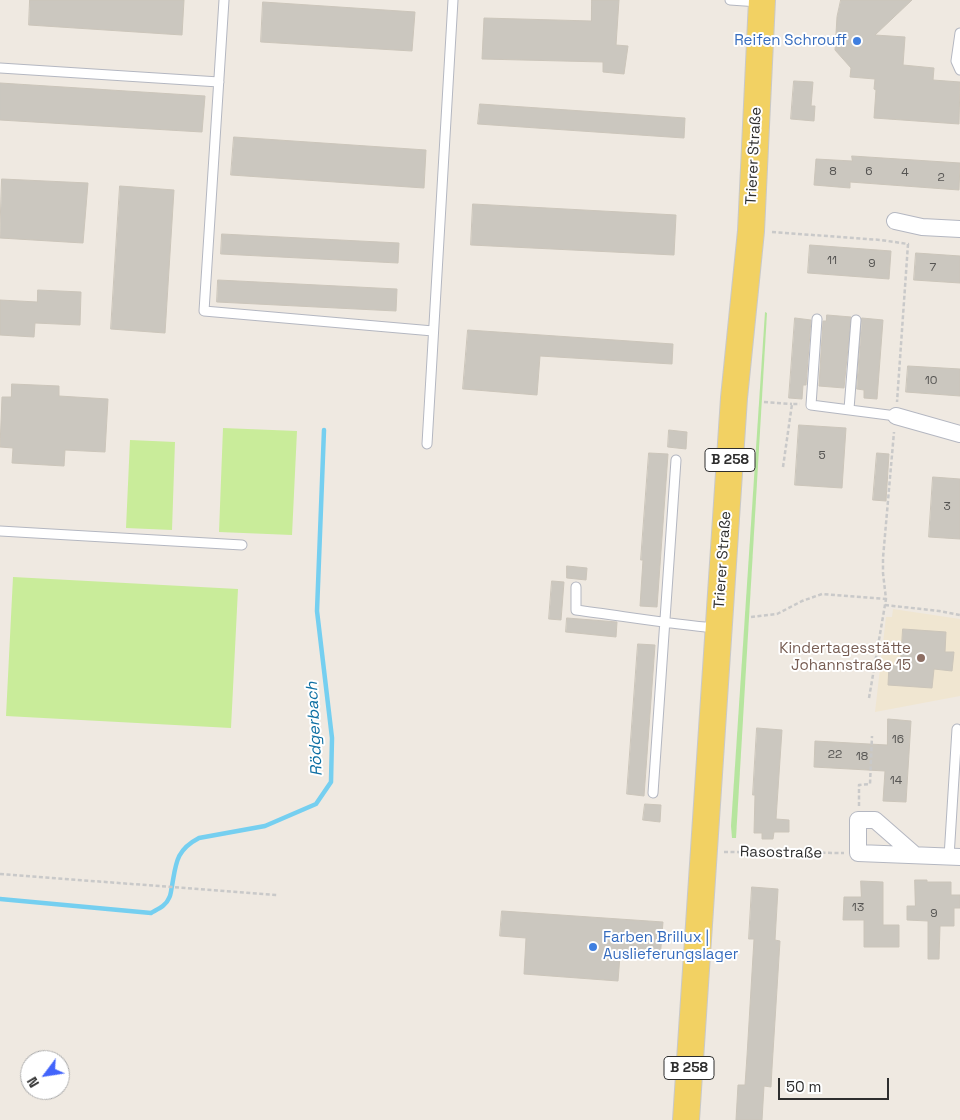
<!DOCTYPE html>
<html>
<head>
<meta charset="utf-8">
<style>
  body { margin:0 }
  #map { position:relative; width:960px; height:1120px; overflow:hidden; background:#efe9e1; font-family:"Space Grotesk",sans-serif }
  canvas { display:block }
  .north { position:absolute; left:20px; top:1050px; width:50px; height:50px; box-sizing:border-box; background:#fff; border:1px solid #ababab; border-radius:50%; rotate:239deg; font-size:14px; font-weight:700; line-height:20px; text-align:center; color:#2e2e2e }
  .north::after { content:''; display:block; margin:auto; width:18px; height:22px; background:#4264fb; clip-path:polygon(50% 0,100% 100%,50% 72%,0 100%) }
  .scale { position:absolute; left:778px; top:1078px; width:111px; height:22px; box-sizing:border-box; border:2px solid #2e2e2e; border-top:0; padding-left:6px; font-size:15px; line-height:18px; white-space:nowrap; color:#2e2e2e; -webkit-text-stroke:4px #fff; paint-order:stroke }
</style>
</head>
<body>
<div id="map">
<canvas width="960" height="1120"></canvas>
<div class="north">N</div>
<div class="scale">50 m</div>
</div>
<script>
const g = document.querySelector('canvas').getContext('2d');
g.lineJoin = 'round';
function fillPath(path, color) { g.fillStyle = color; g.fill(path, 'evenodd'); }
function strokePath(path, color, width, dash) { g.strokeStyle = color; g.lineWidth = width; g.lineCap = dash ? 'butt' : 'round'; g.setLineDash(dash || []); g.stroke(path); }
function drawText(font, color, halo, rows, align = 'center') {
  g.font = font + ' "Space Grotesk",sans-serif'; g.lineWidth = 4; g.setLineDash([]); g.textBaseline = 'middle'; g.strokeStyle = halo; g.fillStyle = color; for (const [text, x, y, turn = 0] of rows) {
    g.save(); g.translate(x, y); g.rotate((+turn || 0) * Math.PI / 180); g.textAlign = isNaN(turn) ? turn : align; if (halo) g.strokeText(text, 0, 0); g.fillText(text, 0, 0); g.restore();
  }
}
const education = new Path2D(`
  M 893,609 L 960,619 L 960,696 L 875,712 L 886,617 L 892,617 Z`);
const green = new Path2D(`
  M 765,312 L 767,313 L 736,838 L 732,838 L 731,826 Z`);
const pitch = new Path2D(`
  M 223,428 L 297,431 L 292,535 L 219,532 Z
  M 130,440 L 175,442 L 172,530 L 126,528 Z
  M 13,577 L 238,589 L 231,728 L 6,716 Z`);
const stream = new Path2D(`
  M 0,899 L 151,913 C 158,909 166,906 169,898 C 171,895 171,890 172,886 C 176,863 176,850 199,838 L 265,826 L 316,804 L 331,782 L 332,738 L 317,611 L 324,430`);
const building = new Path2D(`
  M 30,0 L 184,0 L 182,35 L 29,25 Z
  M 592,0 L 619,0 L 616,45 L 628,46 L 624,74 L 603,72 L 603,62 L 482,59 L 484,18 L 591,21 Z
  M 841,0 L 912,0 L 875,35 L 905,37 L 903,65 L 934,68 L 933,80 L 960,82 L 959,124 L 874,118 L 876,90 L 874,89 L 875,79 L 850,77 L 851,68 L 835,50 L 837,17 Z
  M 263,2 L 415,12 L 412,51 L 261,42 Z
  M 794,81 L 813,82 L 811,106 L 815,106 L 814,121 L 791,119 Z
  M 0,83 L 205,96 L 202,132 L 0,120 Z
  M 480,104 L 685,118 L 684,138 L 478,124 Z
  M 234,137 L 426,150 L 424,188 L 231,175 Z
  M 852,156 L 960,163 L 959,190 L 850,182 L 850,188 L 814,185 L 816,159 L 852,161 Z
  M 2,179 L 88,183 L 83,243 L 0,238 Z
  M 120,186 L 174,190 L 165,333 L 111,329 Z
  M 473,204 L 676,215 L 674,255 L 471,245 Z
  M 222,234 L 399,243 L 398,263 L 221,254 Z
  M 810,245 L 891,251 L 889,279 L 808,273 Z
  M 916,253 L 960,256 L 960,283 L 914,280 Z
  M 218,280 L 397,289 L 396,311 L 217,302 Z
  M 38,290 L 81,292 L 80,325 L 35,323 L 34,337 L 0,335 L 0,300 L 37,302 Z
  M 827,315 L 851,317 L 844,388 L 819,386 L 823,321 L 826,321 Z
  M 795,318 L 811,320 L 806,385 L 803,385 L 802,399 L 789,398 Z
  M 862,318 L 883,320 L 877,399 L 864,398 L 864,390 L 857,389 Z
  M 468,330 L 673,344 L 672,364 L 540,356 L 537,395 L 463,389 Z
  M 908,366 L 960,369 L 960,396 L 906,392 Z
  M 12,384 L 59,386 L 59,396 L 108,399 L 105,452 L 65,450 L 64,466 L 12,463 L 13,448 L 0,447 L 2,397 L 11,397 Z
  M 799,425 L 846,428 L 842,488 L 795,485 Z
  M 669,430 L 687,432 L 686,449 L 668,447 Z
  M 649,453 L 668,454 L 657,607 L 640,606 L 643,560 L 641,560 Z
  M 877,453 L 889,454 L 886,501 L 873,500 Z
  M 933,477 L 960,479 L 960,539 L 929,537 Z
  M 567,566 L 587,568 L 586,580 L 567,578 Z
  M 552,581 L 564,582 L 561,620 L 549,619 Z
  M 567,618 L 617,622 L 616,637 L 566,632 Z
  M 903,629 L 946,632 L 945,652 L 954,652 L 952,671 L 934,669 L 932,688 L 888,685 L 889,665 L 900,666 Z
  M 638,644 L 655,645 L 644,796 L 627,794 Z
  M 888,719 L 911,721 L 906,802 L 883,801 L 885,771 L 814,767 L 815,741 L 887,745 Z
  M 757,728 L 782,730 L 776,819 L 789,820 L 789,832 L 774,832 L 773,839 L 762,839 L 762,833 L 754,833 L 755,795 L 753,795 Z
  M 645,804 L 661,805 L 660,822 L 643,820 Z
  M 915,880 L 927,880 L 927,882 L 951,882 L 951,895 L 960,895 L 960,908 L 954,908 L 954,926 L 940,926 L 939,959 L 928,959 L 928,921 L 907,920 L 907,906 L 915,906 Z
  M 861,881 L 883,882 L 883,925 L 899,925 L 899,947 L 864,947 L 864,920 L 843,920 L 844,897 L 861,897 Z
  M 752,887 L 778,889 L 775,940 L 780,941 L 772,1068 L 771,1087 L 764,1086 L 762,1120 L 736,1120 L 738,1085 L 745,1085 L 747,1056 L 754,939 L 749,939 Z
  M 502,911 L 663,922 L 660,959 L 620,956 L 618,981 L 524,974 L 526,938 L 500,936 Z`);
const path = new Path2D(`
  M 772,232 L 881,240 L 908,244 L 897,402
  M 764,402 L 792,404
  M 783,467 L 792,404 L 800,404
  M 885,605 L 939,611 L 960,615
  M 751,617 L 777,614 L 802,601 L 822,594 L 886,599
  M 869,698 L 886,599 L 883,573 L 883,558 L 894,432
  M 859,806 L 859,785 L 870,784 L 872,736
  M 724,852 L 844,853
  M 0,874 L 277,895`);
const lane = new Path2D(`
  M 224,0 L 204,311 L 433,331
  M 730,0 L 759,2
  M 960,33 L 956,61 L 960,70
  M 0,68 L 219,82
  M 817,319 L 811,405 L 896,416
  M 849,409 L 856,320
  M 427,444 L 453,0
  M 0,531 L 242,545
  M 576,587 L 576,610 C 623,616 669,624 716,628
  M 653,793 L 676,460
  M 949,857 L 957,729`);
const street = new Path2D(`
  M 895,221 L 922,227 L 960,229
  M 896,416 L 960,434
  M 915,855 L 875,820 L 858,820 L 858,853 L 960,857`);
const primary = new Path2D(`
  M 686,1120 L 734,398 L 751,231 L 762,0`);
const markers = [
  [857,41,5,"#3f7fe0"],
  [921,658,5,"#8d6e63"],
  [593,947,5,"#3f7fe0"]
];
const numberNames = [
  ["8",833,172],
  ["6",869,172],
  ["4",905,173],
  ["2",941,178],
  ["11",832,261],
  ["9",872,264],
  ["7",933,268],
  ["10",931,381],
  ["5",822,456],
  ["3",947,507],
  ["16",898,740],
  ["22",835,755],
  ["18",862,757],
  ["14",896,781],
  ["13",858,908],
  ["9",934,914]
];
const shields = [
  [730,460,50],
  [689,1068,50]
];
const shieldNames = [
  ["B 258",730,460],
  ["B 258",689,1068]
];
const shopNames = [
  ["Reifen Schrouff",847,41],
  ["Farben Brillux |",603,938,"left"],
  ["Auslieferungslager",603,955,"left"]
];
const streetNames = [
  ["Trierer Straße",754,156,-87],
  ["Trierer Straße",723,560,-86],
  ["Rasostraße",781,853,1]
];
const educationNames = [
  ["Kindertagesstätte",911,649],
  ["Johannstraße 15",911,666]
];
const waterNames = [
  ["Rödgerbach",315,729,-93]
];
fillPath(education, '#f0e6d1');
fillPath(green, '#b6e59e');
fillPath(pitch, '#c9ec9a');
strokePath(stream, '#75cff0', 4.5);
fillPath(building, '#cbc7bf');
strokePath(building, '#cbc5ba', 1);
strokePath(lane, '#b4b7c1', 11);
strokePath(street, '#b4b7c1', 18);
strokePath(primary, '#c9c9c9', 28);
strokePath(path, '#c9c9c9', 2.5, [4, 2.5]);
strokePath(lane, '#fff', 9);
strokePath(street, '#fff', 16);
strokePath(primary, '#f2d163', 26);
for (const [x, y, r, color] of markers) { const dot = new Path2D(); dot.arc(x, y, r, 0, 2 * Math.PI); g.fillStyle = color; g.fill(dot); strokePath(dot, '#fff', 2); }
drawText('12px', '#555452', null, numberNames);
for (const [x, y, w] of shields) { const box = new Path2D(); box.roundRect(x - w / 2, y - 11.5, w, 23, 4); g.fillStyle = '#fff'; g.fill(box); strokePath(box, '#2e2e2e', 1); }
drawText('bold 14px', '#2e2e2e', null, shieldNames);
drawText('15px', '#366cbe', '#fff', shopNames, 'right');
drawText('15px', '#2e2e2e', '#fff', streetNames);
drawText('15px', '#785e54', '#fff', educationNames, 'right');
drawText('italic 16px', '#0d6fa3', '#fff', waterNames);
</script>
</body>
</html>
